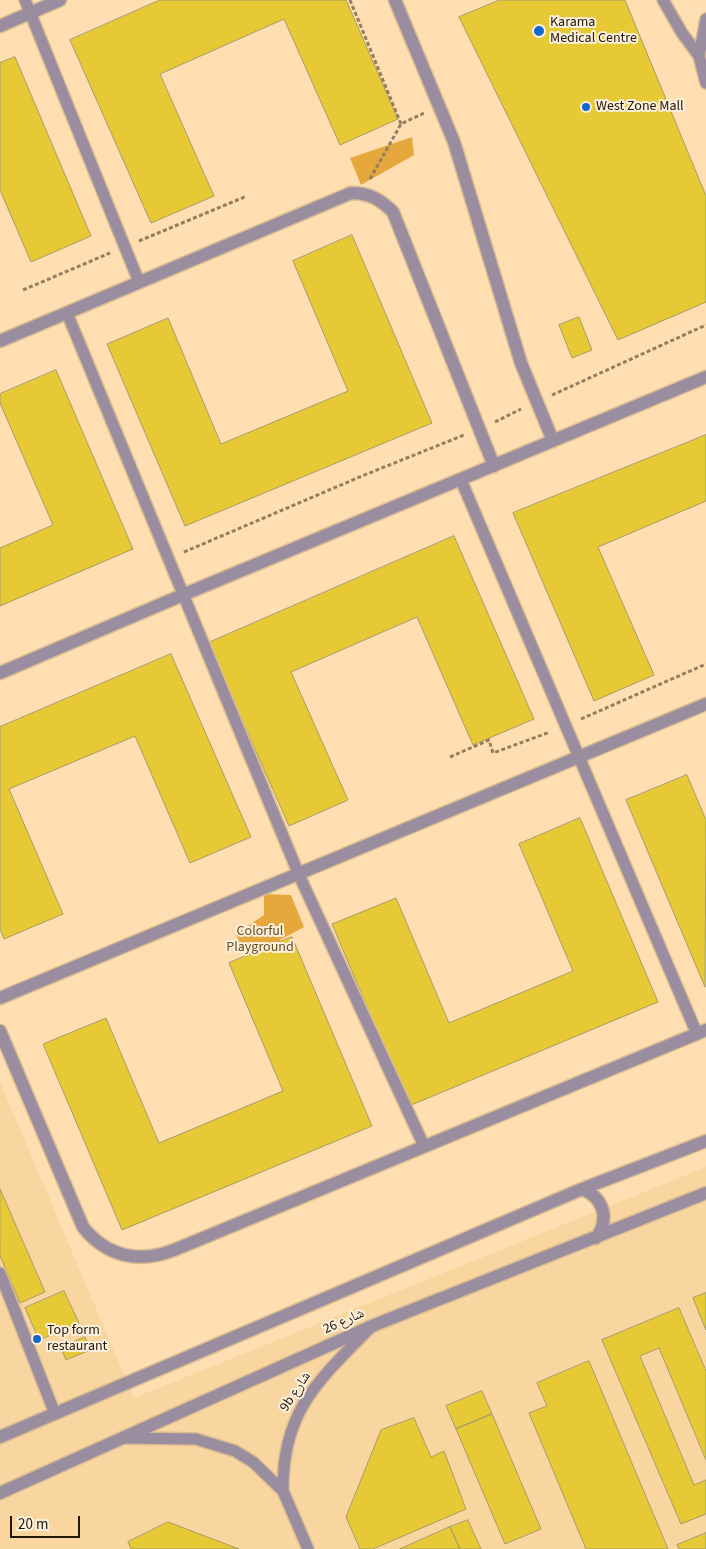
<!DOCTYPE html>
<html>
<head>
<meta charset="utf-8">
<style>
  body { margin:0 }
  #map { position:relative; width:706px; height:1549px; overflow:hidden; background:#ffdfb1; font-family:"Source Sans 3",sans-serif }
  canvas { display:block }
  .scale { position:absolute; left:10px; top:1516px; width:70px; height:22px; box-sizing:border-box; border:2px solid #231806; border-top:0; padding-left:6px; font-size:15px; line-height:18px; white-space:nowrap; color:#231806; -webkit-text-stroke:4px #fcf0de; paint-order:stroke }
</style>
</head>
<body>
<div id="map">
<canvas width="706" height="1549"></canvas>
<div class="scale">20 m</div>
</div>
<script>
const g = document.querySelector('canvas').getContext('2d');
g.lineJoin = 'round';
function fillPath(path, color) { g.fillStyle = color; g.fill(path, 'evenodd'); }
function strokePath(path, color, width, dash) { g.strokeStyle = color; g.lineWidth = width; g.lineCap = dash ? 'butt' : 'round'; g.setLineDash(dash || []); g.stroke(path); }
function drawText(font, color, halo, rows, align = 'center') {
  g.font = font + ' "Source Sans 3","Noto Naskh Arabic",sans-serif'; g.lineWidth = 4; g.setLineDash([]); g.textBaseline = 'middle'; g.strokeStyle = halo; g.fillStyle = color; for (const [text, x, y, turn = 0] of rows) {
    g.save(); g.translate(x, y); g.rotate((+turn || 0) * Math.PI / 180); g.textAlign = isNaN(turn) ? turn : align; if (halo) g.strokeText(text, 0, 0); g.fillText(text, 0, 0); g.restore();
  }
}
const built = new Path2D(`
  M 0,1082 L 134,1398 L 706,1167 L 706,1549 L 0,1549 Z`);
const green = new Path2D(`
  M 412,137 L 414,155 L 361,185 L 350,158 Z
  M 264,894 L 291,895 L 304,927 L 280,940 L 282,957 L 247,962 L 236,934 L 264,915 Z`);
const building = new Path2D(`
  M 160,0 L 346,0 L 398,119 L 340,145 L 284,19 L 160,74 L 214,196 L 151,223 L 70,40 Z
  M 500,0 L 625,0 L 706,196 L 706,302 L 618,340 L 459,17 Z
  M 15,57 L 91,236 L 31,262 L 0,190 L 0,63 Z
  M 352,235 L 432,423 L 185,526 L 107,344 L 168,318 L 221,444 L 348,391 L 293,261 Z
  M 579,317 L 592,350 L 572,358 L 559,325 Z
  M 56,370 L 133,549 L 0,606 L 0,548 L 53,525 L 0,403 L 0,394 Z
  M 706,435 L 706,501 L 598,547 L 654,675 L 594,701 L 513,513 Z
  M 454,536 L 534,719 L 473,745 L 417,617 L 291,672 L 348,800 L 289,826 L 208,643 Z
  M 171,654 L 251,837 L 190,863 L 135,736 L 9,789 L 63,914 L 4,939 L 0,929 L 0,727 Z
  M 687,775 L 706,820 L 705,987 L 626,800 Z
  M 580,818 L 658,1002 L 409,1106 L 332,924 L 396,898 L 449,1023 L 573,971 L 519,844 Z
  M 292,937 L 372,1126 L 122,1230 L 43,1044 L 106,1018 L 159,1143 L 283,1091 L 229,963 Z
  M 0,1189 L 45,1292 L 20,1303 L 0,1256 Z
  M 64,1291 L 79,1323 L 39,1340 L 25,1308 Z
  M 706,1293 L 706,1330 L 693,1298 Z
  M 679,1308 L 706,1371 L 706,1460 L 659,1348 L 640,1356 L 694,1485 L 706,1480 L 706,1514 L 681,1524 L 602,1340 Z
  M 85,1337 L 90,1350 L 66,1360 L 61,1348 Z
  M 589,1361 L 668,1549 L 586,1549 L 529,1413 L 547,1406 L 537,1383 Z
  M 482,1391 L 492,1414 L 456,1429 L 446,1406 Z
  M 492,1414 L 541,1529 L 505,1544 L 456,1429 Z
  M 414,1418 L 431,1457 L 444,1451 L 466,1509 L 373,1549 L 360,1549 L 346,1517 L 381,1430 Z
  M 468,1520 L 481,1549 L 460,1549 L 450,1527 Z
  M 168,1522 L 239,1549 L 131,1549 L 128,1542 Z
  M 450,1527 L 460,1549 L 400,1549 Z
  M 706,1533 L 706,1549 L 679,1549 L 677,1545 Z`);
const path = new Path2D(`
  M 350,0 L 401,124
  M 370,179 L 401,124 L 424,113
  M 139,241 L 247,196
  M 23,290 L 110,253
  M 552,395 L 706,325
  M 495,422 L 521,409
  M 184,552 L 362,476 L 464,435
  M 581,719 L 706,664
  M 450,757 L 489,740 L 493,753 L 550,732`);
const service = new Path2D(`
  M 25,0 L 139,282
  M 663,0 L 682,33 L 699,56 L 706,83
  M 699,56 L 706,19
  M 67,313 L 299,875 L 424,1146
  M 461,480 L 697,1034
  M 0,1273 L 55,1414
  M 124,1438 L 196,1439 L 235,1451 L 253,1462 L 283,1491 L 308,1549
  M 283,1491 C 282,1411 318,1381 370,1328`);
const minor = new Path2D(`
  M 395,0 L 454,142 L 521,363 L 553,441
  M 0,26 L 60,0
  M 0,341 L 351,193 C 369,193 380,199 393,212 L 494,466
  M 0,673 L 185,594 L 706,377
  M 0,998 L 706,704
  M 0,1031 L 83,1227 C 106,1256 138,1264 174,1250 L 706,1030`);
const tertiary = new Path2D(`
  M 582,1189 C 604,1198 610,1219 596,1238
  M 0,1437 L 582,1189 L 706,1141
  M 0,1493 L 372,1326 L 706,1193`);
const markers = [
  [539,31,6,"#1067d1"],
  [586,107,5,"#1067d1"],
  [37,1339,5,"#1067d1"]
];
const poiNames = [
  ["Karama",550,23],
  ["Medical Centre",550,39],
  ["West Zone Mall",596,107],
  ["Top form",47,1331],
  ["restaurant",47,1347]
];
const parkNames = [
  ["Colorful",260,932],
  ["Playground",260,948]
];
const streetNames = [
  ["شارع 26",344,1322,-24],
  ["9b شارع",296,1392,-57]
];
fillPath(built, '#f9d5a0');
fillPath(green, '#e6a83c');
fillPath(building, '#e6c935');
strokePath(building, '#a79b6a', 1);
strokePath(service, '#d7bb92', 14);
strokePath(minor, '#d7bb92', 15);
strokePath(tertiary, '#d7bb92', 15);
strokePath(path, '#947e5e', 3, [4, 2.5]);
strokePath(service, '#9a8d9f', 11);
strokePath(minor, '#9a8d9f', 12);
strokePath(tertiary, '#9a8d9f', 12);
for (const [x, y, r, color] of markers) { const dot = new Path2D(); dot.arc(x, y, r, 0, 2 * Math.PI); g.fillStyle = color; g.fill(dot); strokePath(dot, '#fcf0de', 2); }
drawText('14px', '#231806', '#fcf0de', poiNames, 'left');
drawText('14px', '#684b1a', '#fcf0de', parkNames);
drawText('14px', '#231806', '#fcf0de', streetNames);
</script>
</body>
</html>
